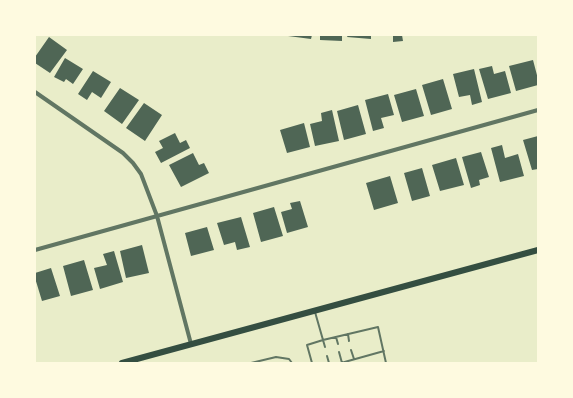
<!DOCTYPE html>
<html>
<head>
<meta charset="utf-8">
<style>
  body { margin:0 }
  #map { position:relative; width:573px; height:398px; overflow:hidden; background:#e9edc9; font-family:Cabin,sans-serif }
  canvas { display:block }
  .frame { position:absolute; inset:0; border:36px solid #fefae0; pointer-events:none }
</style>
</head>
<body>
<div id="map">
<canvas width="573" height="398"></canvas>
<div class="frame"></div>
</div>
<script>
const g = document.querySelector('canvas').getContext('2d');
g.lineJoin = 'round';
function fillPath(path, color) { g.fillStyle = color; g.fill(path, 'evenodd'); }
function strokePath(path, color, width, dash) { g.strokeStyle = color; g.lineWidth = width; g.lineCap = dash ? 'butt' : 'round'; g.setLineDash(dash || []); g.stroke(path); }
const building = new Path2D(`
  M 288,35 L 312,35 L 311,39 L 288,36 Z
  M 320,35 L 342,35 L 342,41 L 320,40 Z
  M 348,35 L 371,35 L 371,39 L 347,37 Z
  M 393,35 L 402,35 L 403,41 L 393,42 Z
  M 49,37 L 67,50 L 50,73 L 35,63 L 35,57 Z
  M 65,58 L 83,69 L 73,84 L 66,79 L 64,82 L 54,77 Z
  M 533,60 L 538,79 L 538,85 L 516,91 L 509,66 Z
  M 492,66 L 494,74 L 505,71 L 511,93 L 488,99 L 479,69 Z
  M 474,69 L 482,102 L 472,105 L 470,95 L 459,97 L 453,74 Z
  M 93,71 L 111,82 L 101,98 L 92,92 L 87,100 L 78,94 Z
  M 443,79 L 452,109 L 431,115 L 422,85 Z
  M 120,88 L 139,100 L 122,124 L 104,111 Z
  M 416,89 L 424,116 L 402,122 L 394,95 Z
  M 388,94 L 394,115 L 381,118 L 384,128 L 373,131 L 365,100 Z
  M 144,103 L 162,115 L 145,141 L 126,128 Z
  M 358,105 L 366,134 L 344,140 L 337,111 Z
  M 332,110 L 339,141 L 315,146 L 310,124 L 322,121 L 321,113 Z
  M 304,123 L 310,147 L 287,153 L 280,130 Z
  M 175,133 L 180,143 L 186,140 L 190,148 L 161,163 L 155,152 L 163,148 L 159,141 Z
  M 538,136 L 538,169 L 532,170 L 523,140 Z
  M 502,145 L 505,158 L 518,154 L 524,176 L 500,182 L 491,148 Z
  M 481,152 L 489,177 L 479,180 L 480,185 L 471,188 L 462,157 Z
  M 193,153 L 199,165 L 204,163 L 209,173 L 181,187 L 169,165 Z
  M 456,158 L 464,185 L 440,191 L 432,165 Z
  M 422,168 L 430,196 L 412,201 L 404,173 Z
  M 390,176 L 398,203 L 374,210 L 366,183 Z
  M 300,201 L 308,227 L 287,233 L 281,212 L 292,209 L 290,203 Z
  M 274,207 L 283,236 L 261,242 L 253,213 Z
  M 241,217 L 250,247 L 237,250 L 235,242 L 224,245 L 217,223 Z
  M 207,227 L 214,250 L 191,256 L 185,233 Z
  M 142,245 L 149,273 L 126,278 L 120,251 Z
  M 114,251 L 123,282 L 100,289 L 94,268 L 107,265 L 103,254 Z
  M 84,260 L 93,290 L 71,296 L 63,266 Z
  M 51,268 L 60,296 L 42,301 L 35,278 L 35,273 Z`);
const service = new Path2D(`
  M 315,312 L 325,347
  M 348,334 L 349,341
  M 336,337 L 338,344
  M 351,350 L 354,359
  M 339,352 L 342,363
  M 327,356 L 329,363
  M 251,363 L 276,357 L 289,359 L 292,363
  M 312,363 L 307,345 L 323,340 L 378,327 L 386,363
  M 341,363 L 384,351`);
const minor = new Path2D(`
  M 35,92 L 123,153 L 133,163 L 141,174 L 157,216 L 191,344
  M 35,250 L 538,110`);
const secondary = new Path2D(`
  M 122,363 L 538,250`);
fillPath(building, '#4f6655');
strokePath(service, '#617663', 2);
strokePath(minor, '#617663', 4);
strokePath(secondary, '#344e41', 6);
</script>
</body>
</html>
